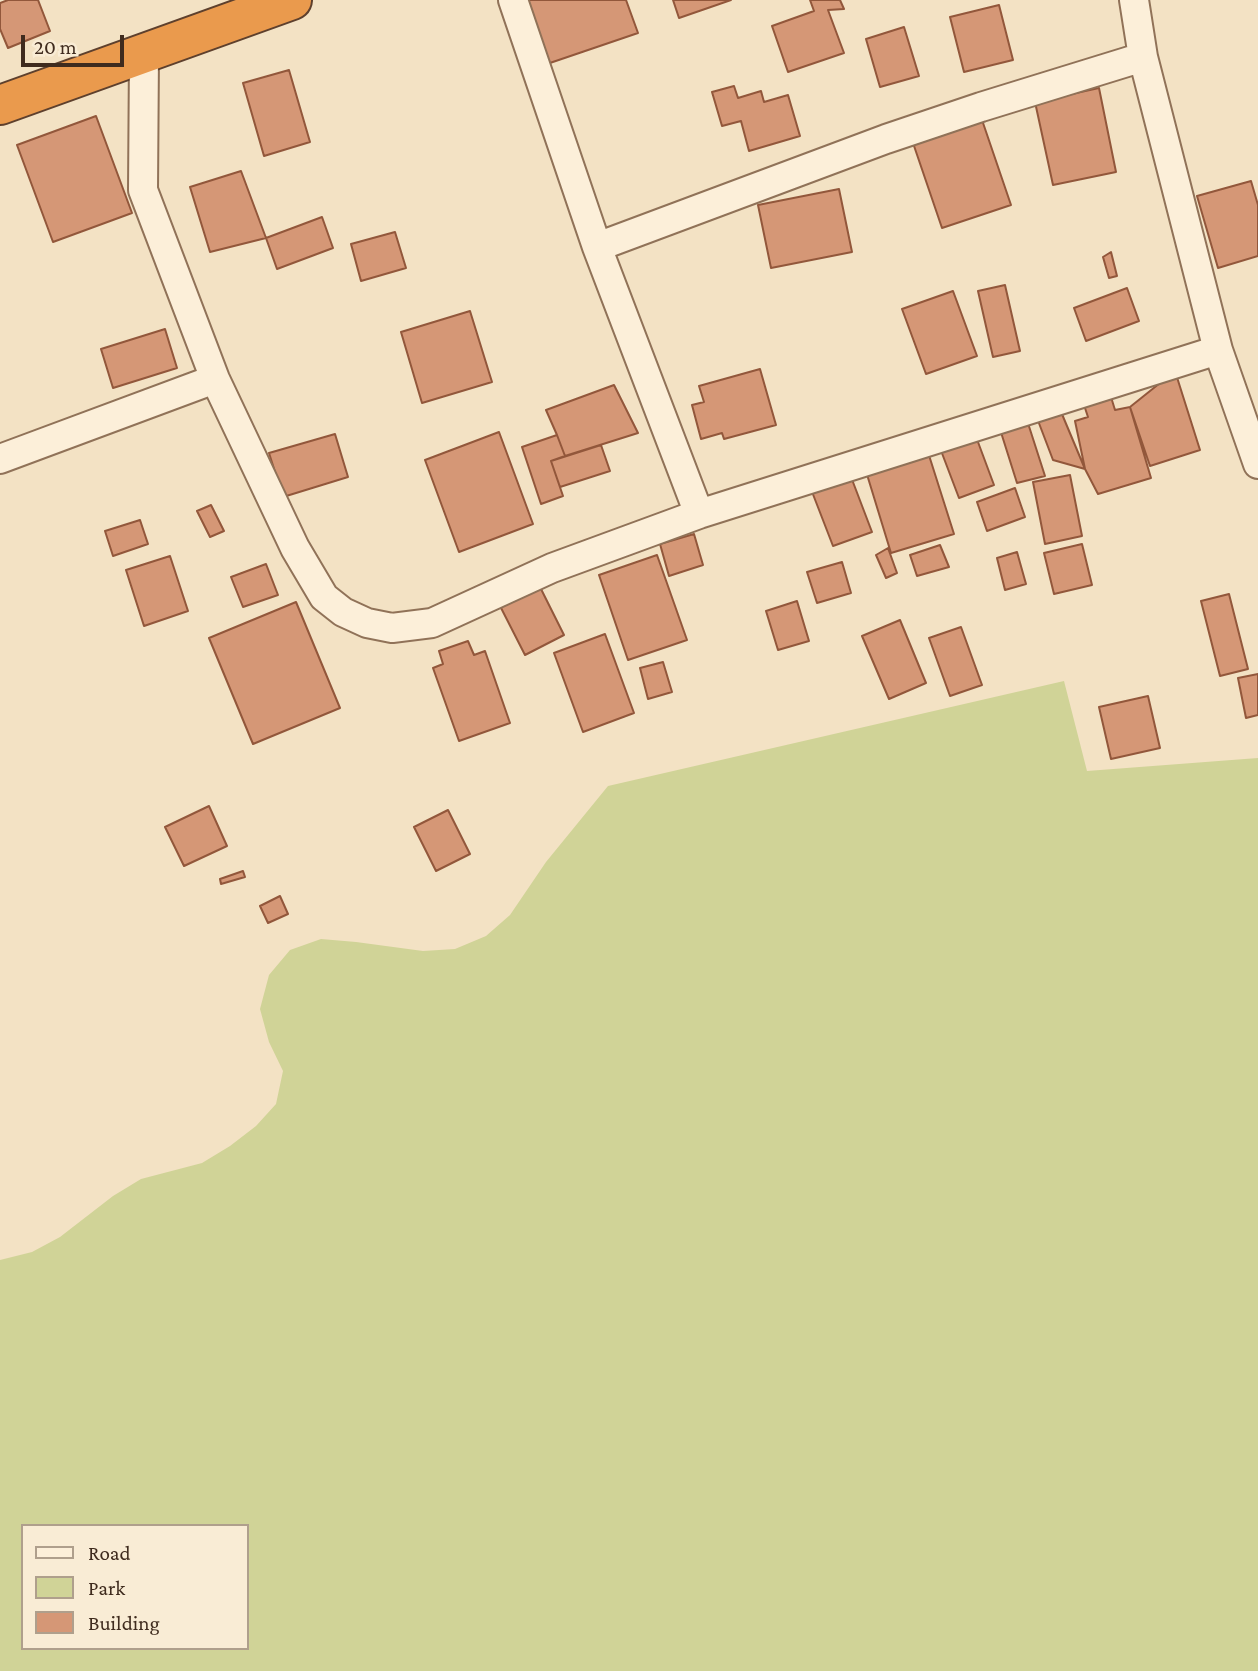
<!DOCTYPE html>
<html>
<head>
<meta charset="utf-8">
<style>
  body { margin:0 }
  #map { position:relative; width:1258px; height:1671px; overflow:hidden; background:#f3e2c4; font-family:"Crimson Pro",serif }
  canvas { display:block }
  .legend { position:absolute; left:21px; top:1524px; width:228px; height:126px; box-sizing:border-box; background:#f9ecd5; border:2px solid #af9f8c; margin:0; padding:9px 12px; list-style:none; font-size:21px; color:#3f2b1e }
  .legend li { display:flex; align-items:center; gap:14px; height:35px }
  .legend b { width:35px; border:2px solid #af9f8c }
  .scale { position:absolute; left:21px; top:35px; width:103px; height:32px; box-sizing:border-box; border:4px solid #3f2b1e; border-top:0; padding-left:9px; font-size:21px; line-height:24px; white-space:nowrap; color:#3f2b1e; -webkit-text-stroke:5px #f9ecd5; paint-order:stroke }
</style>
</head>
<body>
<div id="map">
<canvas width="1258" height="1671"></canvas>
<ul class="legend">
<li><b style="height:9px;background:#fcefd9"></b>Road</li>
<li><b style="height:19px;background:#d0d397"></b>Park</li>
<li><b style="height:19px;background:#d59776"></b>Building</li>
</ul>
<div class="scale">20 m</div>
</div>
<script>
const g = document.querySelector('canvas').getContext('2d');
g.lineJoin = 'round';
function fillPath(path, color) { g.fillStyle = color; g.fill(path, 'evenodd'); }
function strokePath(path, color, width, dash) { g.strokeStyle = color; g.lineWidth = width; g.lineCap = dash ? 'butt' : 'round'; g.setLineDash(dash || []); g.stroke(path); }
const green = new Path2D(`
  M 1064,681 L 1087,771 L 1258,758 L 1258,1671 L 0,1671 L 0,1260 L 32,1252 L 60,1237 L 113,1196 L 141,1179 L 202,1163 L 230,1146 L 256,1126 L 276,1104 L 283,1071 L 269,1042 L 260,1009 L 269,975 L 290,950 L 321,939 L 356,942 L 423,951 L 455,949 L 486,936 L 510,915 L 546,862 L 608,786 ZM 23,1526 L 247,1526 L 247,1648 L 23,1648 Z`);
const building = new Path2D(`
  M 8,0 L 38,0 L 50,31 L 8,48 L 0,29 L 0,3 Z
  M 522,0 L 626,0 L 638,33 L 544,65 Z
  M 673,0 L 731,0 L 679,18 Z
  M 810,0 L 840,0 L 844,9 L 828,10 L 844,53 L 788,72 L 772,26 L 814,11 Z
  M 999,5 L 1013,60 L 964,72 L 950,17 Z
  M 904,27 L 919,76 L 880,87 L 866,39 Z
  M 289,70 L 310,142 L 264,156 L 243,83 Z
  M 734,86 L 738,98 L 761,91 L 764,102 L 788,95 L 800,136 L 749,151 L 741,121 L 722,126 L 712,92 Z
  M 1099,88 L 1116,172 L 1053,185 L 1035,102 Z
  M 96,116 L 132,213 L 53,242 L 17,145 Z
  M 981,117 L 1011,205 L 942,228 L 912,140 Z
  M 241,171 L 266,238 L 210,252 L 190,187 Z
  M 1251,181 L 1258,205 L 1258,256 L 1218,268 L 1197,196 Z
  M 839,189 L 852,252 L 771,268 L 758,205 Z
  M 322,217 L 333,248 L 277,269 L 266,238 Z
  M 395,232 L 406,268 L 361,281 L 351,244 Z
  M 1111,252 L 1117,276 L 1109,278 L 1103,257 Z
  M 1005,285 L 1020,351 L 993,357 L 978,291 Z
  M 1127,288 L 1139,321 L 1086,341 L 1074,308 Z
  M 953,291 L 977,356 L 926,374 L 902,309 Z
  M 470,311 L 492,382 L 422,403 L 401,332 Z
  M 165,329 L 177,368 L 113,388 L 101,349 Z
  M 760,369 L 776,425 L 724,439 L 722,433 L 701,439 L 692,405 L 704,402 L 699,386 Z
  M 1175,371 L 1200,450 L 1150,466 L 1130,407 Z
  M 614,385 L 638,433 L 565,456 L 557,435 L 546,410 Z
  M 1111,397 L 1115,410 L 1130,407 L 1151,478 L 1098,494 L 1085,469 L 1075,421 L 1088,417 L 1084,405 Z
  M 1059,407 L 1085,469 L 1053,460 L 1037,418 Z
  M 1026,417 L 1045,476 L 1017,483 L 999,426 Z
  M 499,432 L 533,524 L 459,552 L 425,460 Z
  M 335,434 L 348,477 L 283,497 L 269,453 Z
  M 975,434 L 994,485 L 959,498 L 940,448 Z
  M 557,435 L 565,456 L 551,461 L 563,496 L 541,504 L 522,447 Z
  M 601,445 L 610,471 L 560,487 L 551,461 Z
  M 927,449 L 954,534 L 891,553 L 865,468 Z
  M 848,469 L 872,532 L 833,546 L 809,484 Z
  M 1070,475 L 1082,536 L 1045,544 L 1033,482 Z
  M 1015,488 L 1025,517 L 987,531 L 977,502 Z
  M 211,505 L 224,531 L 210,537 L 197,511 Z
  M 140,520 L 148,544 L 113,556 L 105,531 Z
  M 694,534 L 703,565 L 669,576 L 660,544 Z
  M 1082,544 L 1092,585 L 1054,594 L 1044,553 Z
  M 940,545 L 949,567 L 917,576 L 910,555 Z
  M 888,548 L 897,573 L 886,578 L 876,555 Z
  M 1017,552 L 1026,584 L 1005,590 L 997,558 Z
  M 657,555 L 687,640 L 628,660 L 599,575 Z
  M 170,556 L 188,611 L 144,626 L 126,570 Z
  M 842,562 L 851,593 L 817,603 L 807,572 Z
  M 266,564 L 278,595 L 243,607 L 231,577 Z
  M 537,581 L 564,635 L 525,655 L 498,602 Z
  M 1229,594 L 1248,669 L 1220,676 L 1201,601 Z
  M 797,601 L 809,641 L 778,650 L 766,611 Z
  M 296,602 L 340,708 L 253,744 L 209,638 Z
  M 900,620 L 926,683 L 889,699 L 862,636 Z
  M 961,627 L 982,685 L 950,696 L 929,638 Z
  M 605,634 L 634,713 L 583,732 L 554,653 Z
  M 468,641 L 474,655 L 485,651 L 510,723 L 459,741 L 433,668 L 443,664 L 439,651 Z
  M 663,662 L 672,692 L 648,699 L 640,668 Z
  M 1258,674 L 1258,715 L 1246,718 L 1238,678 Z
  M 1148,696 L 1160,748 L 1111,759 L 1099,707 Z
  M 209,806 L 227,846 L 184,866 L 165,827 Z
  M 448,810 L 470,854 L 436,871 L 414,827 Z
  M 243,871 L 245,877 L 221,884 L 220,879 Z
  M 280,896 L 288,914 L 268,923 L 260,906 Z`);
const street = new Path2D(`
  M 513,0 L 597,247 L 699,514 L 1218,350
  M 1134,0 L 1143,57 L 1218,350 L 1258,464
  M 144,54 L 143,190 L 215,379 L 295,548 L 324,597 L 343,612 L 367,623 L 392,628 L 432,623 L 552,568 L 699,514
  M 597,247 L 886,139 L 981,107 L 1143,57
  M 0,459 L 215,379`);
const highway = new Path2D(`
  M 0,105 L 292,0`);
fillPath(green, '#d0d397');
fillPath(building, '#d59776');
strokePath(building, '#92573b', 2);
strokePath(street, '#907258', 32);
strokePath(highway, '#5e402d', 42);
strokePath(street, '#fcefd9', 28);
strokePath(highway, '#ea9a4d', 38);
</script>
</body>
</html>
